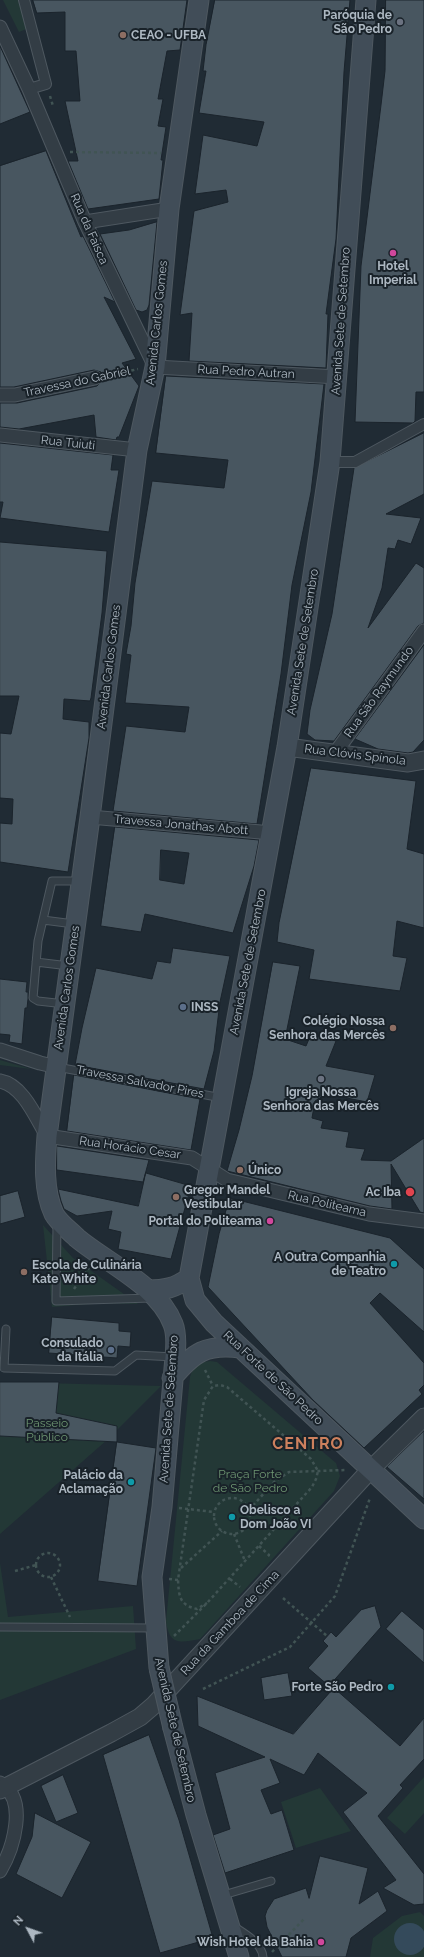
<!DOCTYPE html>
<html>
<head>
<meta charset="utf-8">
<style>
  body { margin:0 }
  #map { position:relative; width:424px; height:1957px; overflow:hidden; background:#202b34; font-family:Raleway,sans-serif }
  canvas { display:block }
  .north { position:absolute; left:8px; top:1909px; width:40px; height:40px; -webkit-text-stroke:3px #192229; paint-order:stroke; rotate:311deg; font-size:11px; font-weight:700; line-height:16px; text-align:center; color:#adb8c2 }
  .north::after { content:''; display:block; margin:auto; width:14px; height:18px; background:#adb8c2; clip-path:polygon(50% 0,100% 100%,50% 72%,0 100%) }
</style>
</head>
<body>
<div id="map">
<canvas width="424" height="1957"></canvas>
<div class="north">N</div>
</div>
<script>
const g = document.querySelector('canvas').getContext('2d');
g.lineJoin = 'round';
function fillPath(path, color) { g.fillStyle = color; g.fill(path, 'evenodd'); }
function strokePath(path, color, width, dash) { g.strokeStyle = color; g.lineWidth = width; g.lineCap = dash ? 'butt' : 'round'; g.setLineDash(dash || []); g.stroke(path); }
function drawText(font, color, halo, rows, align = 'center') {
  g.font = font + ' Raleway,sans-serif'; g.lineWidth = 4; g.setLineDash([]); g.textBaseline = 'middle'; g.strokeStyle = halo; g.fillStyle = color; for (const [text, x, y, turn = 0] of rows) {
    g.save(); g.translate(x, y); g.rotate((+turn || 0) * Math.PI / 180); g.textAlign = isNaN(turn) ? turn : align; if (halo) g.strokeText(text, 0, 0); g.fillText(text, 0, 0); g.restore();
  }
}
const green = new Path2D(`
  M 3,0 L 20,0 L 29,28 L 19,32 Z
  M 0,1060 L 31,1069 L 0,1065 Z
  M 43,1225 L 73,1258 L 138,1304 L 100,1303 L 52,1307 Z
  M 210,1361 L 217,1362 L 336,1463 L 340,1476 L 334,1491 L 200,1639 C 179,1643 169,1645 166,1621 L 190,1377 C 193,1366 200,1362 210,1361 Z
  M 0,1382 L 161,1386 L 107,1440 L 0,1534 Z
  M 0,1563 L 8,1617 L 133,1606 L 136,1649 L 0,1700 Z
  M 424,1777 L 424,1813 L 405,1834 L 387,1818 Z
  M 320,1788 L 351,1831 L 296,1848 L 281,1802 Z
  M 420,1912 L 424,1916 L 424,1957 L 370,1957 L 373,1938 L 402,1916 Z`);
const water = new Path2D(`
  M394 1939a16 16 0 1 1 32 0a16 16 0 1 1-32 0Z`);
const building = new Path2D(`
  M 33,0 L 187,0 L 180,50 L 167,51 L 158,99 L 163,99 L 158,126 L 166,127 L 161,160 L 163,160 L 159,199 L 88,209 L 68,161 L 78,161 L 65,101 L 80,101 L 76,51 L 65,51 L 65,12 L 37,13 Z
  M 215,0 L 350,0 L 344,72 L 336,239 L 326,314 L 328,314 L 326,368 L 189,361 L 192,313 L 180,315 L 194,211 L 228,202 L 226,190 L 195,194 L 203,135 L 257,146 L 264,122 L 199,113 L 206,71 L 203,71 L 206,45 Z
  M 386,0 L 424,0 L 424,392 L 416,392 L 415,421 L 413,423 L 355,422 L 361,266 L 381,105 L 385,71 Z
  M 0,46 L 30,112 L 0,124 Z
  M 46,151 L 81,237 L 83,236 L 115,302 L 104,297 L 136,359 L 122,363 L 139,386 L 119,437 L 117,437 L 116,440 L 96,437 L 94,415 L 19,429 L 0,427 L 0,403 L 17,403 L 97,386 L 103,380 L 101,372 L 94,370 L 14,387 L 0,387 L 0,166 Z
  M 157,222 L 149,305 L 147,310 L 142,312 L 136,310 L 100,234 L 129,230 Z
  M 166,376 L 324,384 L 311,492 L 292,585 L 281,674 L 257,824 L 113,811 L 126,726 L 185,732 L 189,707 L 125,703 L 131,655 L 126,654 L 131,626 L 135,583 L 152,481 L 224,488 L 228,460 L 156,453 Z
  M 424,433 L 424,494 L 386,514 L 421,518 L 411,544 L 398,540 L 395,549 L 388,548 L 382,588 L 368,628 L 416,563 L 424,568 L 424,623 L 418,626 L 334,741 L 315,740 L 307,734 L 310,710 L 332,614 L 354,468 Z
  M 0,443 L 113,455 L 111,470 L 119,470 L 109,532 L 0,518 L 3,502 L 0,502 Z
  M 0,542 L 107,551 L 102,613 L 91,698 L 90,701 L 64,699 L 63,719 L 89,722 L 89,738 L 68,872 L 0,862 L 0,823 L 12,824 L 13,799 L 0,798 L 0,733 L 11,734 L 19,696 L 0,696 Z
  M 424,645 L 424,740 L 413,752 L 408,753 L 378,749 L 355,739 Z
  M 311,768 L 416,781 L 407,849 L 424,854 L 424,928 L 397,921 L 393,956 L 407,958 L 400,991 L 309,979 L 314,950 L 277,942 L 279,923 Z
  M 115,827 L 259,840 L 254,866 L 233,933 L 145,914 L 141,932 L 101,926 ZM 161,850 L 189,853 L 184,884 L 160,880 Z
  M 173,948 L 230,956 L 220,1002 L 214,1051 L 204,1089 L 75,1065 L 82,1028 L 96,968 L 152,979 L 157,961 L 170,963 Z
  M 273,962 L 300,966 L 285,1039 L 306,1046 L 311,1034 L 336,1041 L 326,1066 L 375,1075 L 367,1102 L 326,1094 L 315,1101 L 312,1118 L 323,1121 L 321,1128 L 349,1132 L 346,1147 L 365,1149 L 361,1160 L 391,1161 L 424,1138 L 424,1213 L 420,1212 L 391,1164 L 392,1209 L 370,1206 L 227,1171 L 239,1130 L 252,1076 Z
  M 0,979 L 27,982 L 26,992 L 28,992 L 28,999 L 27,1008 L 25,1008 L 22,1044 L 9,1042 L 10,1035 L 0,1034 Z
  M 74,1075 L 200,1099 L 191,1150 L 67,1131 Z
  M 57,1146 L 149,1160 L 143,1182 L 57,1170 Z
  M 146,1173 L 191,1186 L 171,1259 L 118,1249 L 121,1232 L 108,1229 L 112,1211 L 77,1216 L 64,1209 L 61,1201 L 58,1189 L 138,1206 Z
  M 18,1191 L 25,1217 L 0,1224 L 0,1196 Z
  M 230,1198 L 390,1238 L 424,1269 L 424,1332 L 380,1293 L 370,1303 L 424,1363 L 424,1385 L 419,1390 L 422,1394 L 364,1448 L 313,1400 L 208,1287 L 219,1234 Z
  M 52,1317 L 119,1323 L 119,1331 L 131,1332 L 130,1347 L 118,1346 L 117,1358 L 49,1353 Z
  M 0,1382 L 59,1382 L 56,1413 L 117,1426 L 117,1442 L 0,1436 Z
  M 424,1431 L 424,1499 L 387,1467 Z
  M 117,1442 L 156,1448 L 137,1586 L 98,1581 Z
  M 375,1606 L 381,1627 L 329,1686 L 308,1668 L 328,1646 L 323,1641 L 331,1632 L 336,1637 L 361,1610 Z
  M 402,1611 L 424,1630 L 424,1663 L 386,1629 Z
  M 288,1673 L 292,1696 L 264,1700 L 261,1678 Z
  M 334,1688 L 400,1746 L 424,1718 L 424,1759 L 400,1785 L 403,1788 L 378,1816 L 424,1874 L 424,1904 L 414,1905 L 383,1888 L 396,1880 L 343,1812 L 367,1793 L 318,1753 L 304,1775 L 270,1759 L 280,1783 L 261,1790 L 271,1814 L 282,1810 L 294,1850 L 225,1873 L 213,1835 L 230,1829 L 215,1773 L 265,1757 L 198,1726 L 197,1696 L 293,1734 Z
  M 149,1735 L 179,1820 L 213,1938 L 160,1953 L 103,1755 Z
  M 63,1775 L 78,1813 L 56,1822 L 41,1786 Z
  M 35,1813 L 91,1842 L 62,1898 L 16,1874 L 32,1837 Z
  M 320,1856 L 368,1868 L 359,1904 L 378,1891 L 387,1911 L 351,1938 L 346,1957 L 282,1957 L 267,1927 L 265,1916 L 267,1910 L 274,1899 L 306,1888 L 309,1898 Z`);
const path = new Path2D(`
  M 50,96 L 53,106
  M 70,152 L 161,153
  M 108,376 L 138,369
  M 74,1289 L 89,1268
  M 205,1370 L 213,1386
  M214 1516a18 18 0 1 1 36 0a18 18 0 1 1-36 0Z
  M 179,1508 L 214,1512
  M 249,1510 L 274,1482 L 289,1472 L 346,1470
  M 234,1534 L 245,1561
  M 259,1546 L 269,1555 L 267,1557
  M36 1565a12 12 0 1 1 24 0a12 12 0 1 1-24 0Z
  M 181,1568 L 222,1531
  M 15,1571 L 36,1565
  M 51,1577 L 70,1617
  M 169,1579 L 178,1580
  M 230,1579 L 240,1587
  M 283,1598 L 327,1636
  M 174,1636 L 207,1603 L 312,1487 L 316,1479 L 318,1471 L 311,1459 L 227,1387 L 220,1385 L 213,1386 L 204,1400 L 178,1580 C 179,1596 179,1605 197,1609 L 207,1603
  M 203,1689 L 290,1647 L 335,1596 L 370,1498
  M 272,1952 L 305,1918`);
const service = new Path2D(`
  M 43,920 L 74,924
  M 36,962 L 69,966
  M 65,1004 L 38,1001 L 33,998 L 38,941 L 52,881 L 82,881
  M 57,1067 L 222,1098
  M 57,1224 L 56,1301 L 151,1298
  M 6,1329 L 4,1368 L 115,1371 L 136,1355 L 174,1357
  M 0,1627 L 155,1628
  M 220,1896 L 271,1881
  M 233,1926 C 244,1933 262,1943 263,1957`);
const pedestrian = new Path2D(`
  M 24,0 L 46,84 L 29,89
  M 330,462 L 355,462 L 424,424`);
const minor = new Path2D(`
  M 0,27 L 29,89 L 85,222 L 155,367 L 338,377
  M 85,222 L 169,209
  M 0,395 L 15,395 L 95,378
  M 0,435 L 137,450
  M 335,753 L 424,631
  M 90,817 L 272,833
  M 0,1050 L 40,1063 L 57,1067
  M 0,1081 C 23,1085 36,1118 47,1136 L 192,1158 L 227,1180 L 369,1214 L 424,1221
  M 0,1783 C 29,1799 13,1849 0,1871`);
const tertiary = new Path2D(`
  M 287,747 L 408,763 L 424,760
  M 0,1790 L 111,1733 L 140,1717 L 154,1705 L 371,1469 L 424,1417`);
const secondary = new Path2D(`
  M 366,0 L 330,462 L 287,747 L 189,1278 L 195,1300 L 214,1323 L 424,1519
  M 148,1290 C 165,1290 175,1288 189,1278
  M 172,1378 C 194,1352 206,1344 240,1348
  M 159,1668 L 152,1577 L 162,1507 L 175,1357 C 176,1347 177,1334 173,1324 C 159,1286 107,1263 77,1238 C 70,1231 59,1223 54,1214 C 43,1190 45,1162 47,1136 L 90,817 L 137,450 L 155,367 L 169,209 L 199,0
  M 173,1728 L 196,1815 L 239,1957`);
const secondaryBridge = new Path2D(`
  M 159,1668 L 173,1728`);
const markers = [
  [400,22,4,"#6b7280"],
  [123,35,4,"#8d6e63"],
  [393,253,4,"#d1479c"],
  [183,1007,4,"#5c6f8a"],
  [393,1028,4,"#8d6e63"],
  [321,1079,4,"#6b7280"],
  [240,1170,4,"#8d6e63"],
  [410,1192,5,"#e0444e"],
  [176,1197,4,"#8d6e63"],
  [270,1221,4,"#d1479c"],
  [394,1264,4,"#0f9aa8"],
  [24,1272,4,"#8d6e63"],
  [111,1350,4,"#5c6f8a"],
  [131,1482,4,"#0f9aa8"],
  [232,1517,4,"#0f9aa8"],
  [391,1687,4,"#0f9aa8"],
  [321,1942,4,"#d1479c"]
];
const poiNames = [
  ["Paróquia de",392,15],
  ["São Pedro",392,29],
  ["CEAO - UFBA",131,35,"left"],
  ["Hotel",393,266,"center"],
  ["Imperial",393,280,"center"],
  ["INSS",191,1007,"left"],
  ["Colégio Nossa",385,1021],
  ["Senhora das Mercês",385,1035],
  ["Igreja Nossa",321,1092,"center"],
  ["Senhora das Mercês",321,1106,"center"],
  ["Único",248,1170,"left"],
  ["Gregor Mandel",184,1190,"left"],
  ["Vestibular",184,1204,"left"],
  ["Ac Iba",401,1192],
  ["Portal do Politeama",262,1221],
  ["A Outra Companhia",386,1257],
  ["de Teatro",386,1271],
  ["Escola de Culinária",32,1265,"left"],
  ["Kate White",32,1279,"left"],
  ["Consulado",103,1343],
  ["da Itália",103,1357],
  ["Palácio da",123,1475],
  ["Aclamação",123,1489],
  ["Obelisco a",240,1510,"left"],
  ["Dom João VI",240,1524,"left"],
  ["Forte São Pedro",383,1687],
  ["Wish Hotel da Bahia",313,1942]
];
const streetNames = [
  ["Rua da Faísca",89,229,66],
  ["Avenida Sete de Setembro",341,321,-86],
  ["Avenida Carlos Gomes",157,323,-84],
  ["Rua Pedro Autran",246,372,3],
  ["Travessa do Gabriel",77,382,-12],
  ["Rua Tuiuti",68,443,6],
  ["Avenida Sete de Setembro",303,642,-81],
  ["Avenida Carlos Gomes",109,667,-83],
  ["Rua São Raymundo",379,692,-54],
  ["Rua Clóvis Spínola",355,755,7],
  ["Travessa Jonathas Abott",181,825,5],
  ["Avenida Sete de Setembro",248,962,-79],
  ["Avenida Carlos Gomes",67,988,-82],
  ["Travessa Salvador Pires",140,1082,11],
  ["Rua Horácio Cesar",130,1148,8],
  ["Rua Politeama",327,1204,13],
  ["Rua Forte de São Pedro",273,1378,43],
  ["Avenida Sete de Setembro",169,1409,-86],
  ["Rua da Gamboa de Cima",230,1623,-47],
  ["Avenida Sete de Setembro",175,1730,77]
];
const parkNames = [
  ["Passeio",47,1423],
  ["Público",47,1437],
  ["Praça Forte",250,1474],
  ["de São Pedro",250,1488]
];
const districtNames = [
  ["CENTRO",308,1444]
];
fillPath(green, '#233836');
fillPath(water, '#344a5b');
fillPath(building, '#485660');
strokePath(building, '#1b242c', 1);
strokePath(service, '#4e5860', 9);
strokePath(pedestrian, '#4e5860', 12);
strokePath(minor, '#4e5860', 15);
strokePath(tertiary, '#4e5860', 19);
strokePath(secondary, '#4e5860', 21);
strokePath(path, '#415454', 2.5, [3, 3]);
strokePath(service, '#333d45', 7);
strokePath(pedestrian, '#333d45', 10);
strokePath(minor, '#333d45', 13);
strokePath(tertiary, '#333d45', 17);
strokePath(secondary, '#414d58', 19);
strokePath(secondaryBridge, '#4e5860', 21, []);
strokePath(secondaryBridge, '#414d58', 19);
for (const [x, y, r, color] of markers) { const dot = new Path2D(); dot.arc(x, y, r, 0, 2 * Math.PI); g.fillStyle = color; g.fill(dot); strokePath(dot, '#192229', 1.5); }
drawText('bold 12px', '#adb8c2', '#192229', poiNames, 'right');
drawText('12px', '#adb8c2', '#192229', streetNames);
drawText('12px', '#6e9672', '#192229', parkNames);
g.letterSpacing = '1px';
drawText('bold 16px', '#cd805d', '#192229', districtNames);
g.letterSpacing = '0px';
</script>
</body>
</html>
